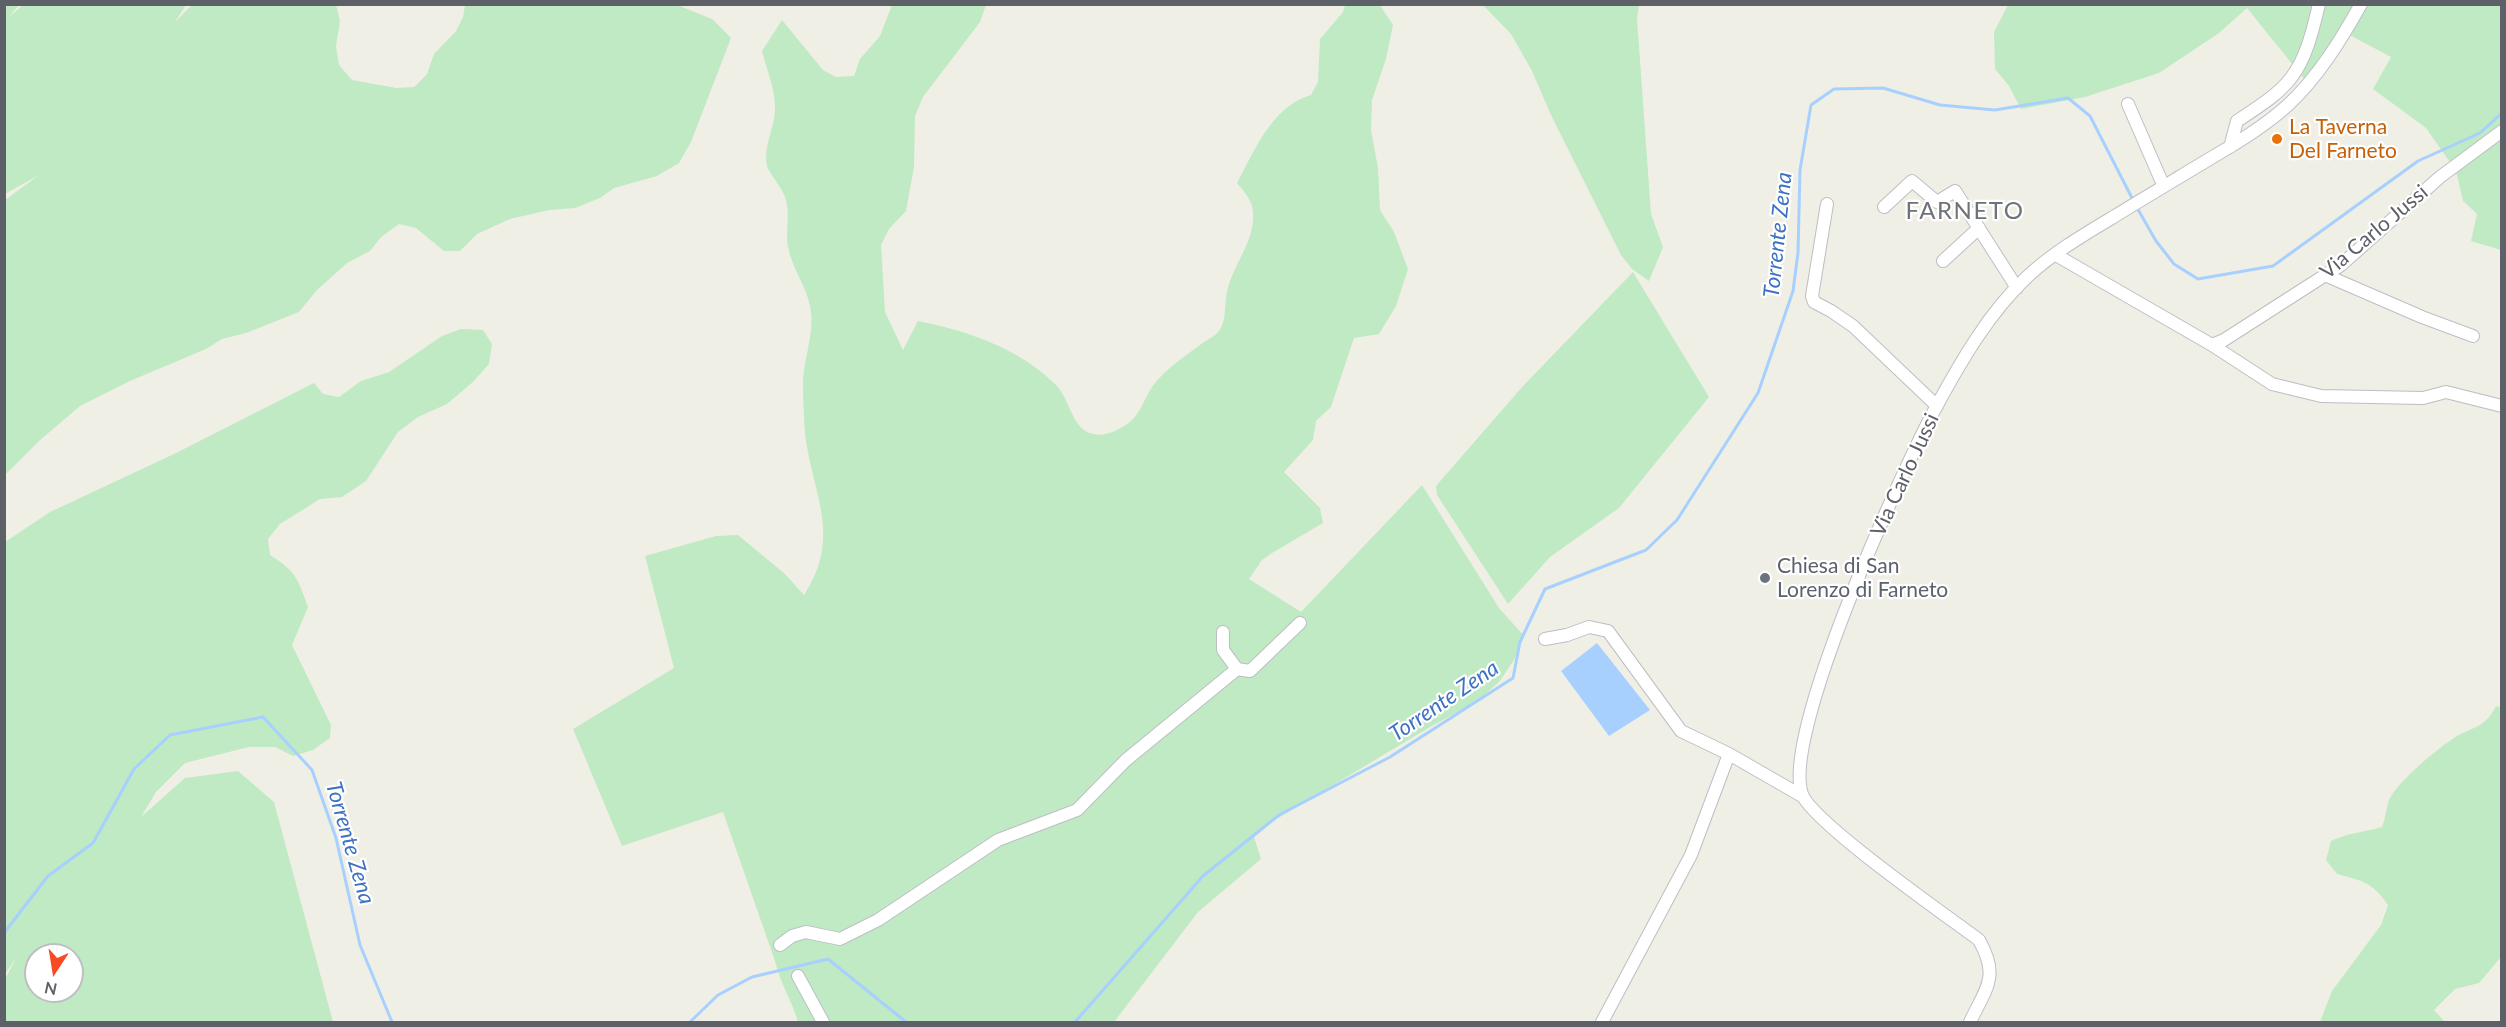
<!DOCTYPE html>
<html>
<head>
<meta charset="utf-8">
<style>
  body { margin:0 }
  #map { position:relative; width:2506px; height:1027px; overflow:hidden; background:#f0efe5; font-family:Lato,sans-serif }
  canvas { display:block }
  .frame { position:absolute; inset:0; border:6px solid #5d6067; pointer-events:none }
  .north { position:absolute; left:24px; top:943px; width:60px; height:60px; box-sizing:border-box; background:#fff; border:2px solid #bebfc2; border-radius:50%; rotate:192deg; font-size:16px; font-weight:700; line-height:24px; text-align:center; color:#5d6067 }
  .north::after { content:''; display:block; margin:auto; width:21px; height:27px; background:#f64b25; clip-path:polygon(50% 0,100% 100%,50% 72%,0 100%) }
</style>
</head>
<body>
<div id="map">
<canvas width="2506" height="1027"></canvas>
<div class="frame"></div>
<div class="north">N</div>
</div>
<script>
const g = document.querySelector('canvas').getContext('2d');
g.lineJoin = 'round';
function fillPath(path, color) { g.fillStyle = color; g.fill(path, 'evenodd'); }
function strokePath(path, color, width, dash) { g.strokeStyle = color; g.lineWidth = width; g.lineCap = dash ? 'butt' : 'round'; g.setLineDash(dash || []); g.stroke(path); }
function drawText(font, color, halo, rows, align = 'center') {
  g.font = font + ' Lato,sans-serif'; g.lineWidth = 4.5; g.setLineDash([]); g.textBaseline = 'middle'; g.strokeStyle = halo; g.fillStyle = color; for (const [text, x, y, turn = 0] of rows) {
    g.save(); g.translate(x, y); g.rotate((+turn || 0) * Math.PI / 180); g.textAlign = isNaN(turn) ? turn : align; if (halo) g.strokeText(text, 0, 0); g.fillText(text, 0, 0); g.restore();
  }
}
const green = new Path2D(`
  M 5,4 L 19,5 L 9,17 L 23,5 L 186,5 L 175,22 L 192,5 L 336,5 L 340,21 L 336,46 L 339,65 L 352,80 L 396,88 L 414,87 L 427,74 L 434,54 L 456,31 L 463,17 L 465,5 L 677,5 L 712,19 L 731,38 L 691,142 L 679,163 L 657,176 L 614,188 L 600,198 L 575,208 L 549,210 L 510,219 L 477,234 L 460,251 L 444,251 L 416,228 L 399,224 L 381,237 L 370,251 L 347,263 L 317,290 L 299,312 L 246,333 L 222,339 L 206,349 L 130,381 L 80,406 L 39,441 L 5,475 L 5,200 L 39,175 L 5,194 Z
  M 892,5 L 986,5 L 980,22 L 923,97 L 915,116 L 914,167 L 906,211 L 889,229 L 881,245 L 885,312 L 903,350 L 918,321 C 968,331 1019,348 1056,385 C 1070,399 1072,430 1093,434 C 1104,437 1119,430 1127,424 C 1141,415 1145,395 1155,383 C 1169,366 1187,355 1204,342 C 1209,339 1215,336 1219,331 C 1227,320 1224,304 1227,292 C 1233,263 1259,237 1252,206 C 1250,198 1242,189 1237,183 C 1255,150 1272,106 1311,95 L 1318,82 L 1320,39 L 1343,12 L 1345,5 L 1380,5 L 1393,25 L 1386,59 L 1372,100 L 1371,130 L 1378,168 L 1380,210 L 1394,232 L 1408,269 L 1396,306 L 1379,334 L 1354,338 L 1331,407 L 1316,421 L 1313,440 L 1284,472 L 1320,508 L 1323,523 L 1272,553 L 1262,560 L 1249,579 L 1301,612 L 1422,485 L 1499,608 L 1524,636 L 1514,660 L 1499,682 L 1478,701 L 1430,727 L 1275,820 L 1254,837 L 1261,859 L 1198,912 L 1114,1022 L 798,1022 C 792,1001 780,983 775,961 L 723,812 L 622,846 L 573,729 L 674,668 L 645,556 L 716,536 L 738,535 L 785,574 L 804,595 C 843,536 812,494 805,433 C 804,418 803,402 803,387 C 802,360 816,334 810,306 C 806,286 792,268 788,247 C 785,231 791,213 785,197 C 782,188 768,171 767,166 C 763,146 775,128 775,108 C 775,88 767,71 762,51 L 782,20 L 823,70 L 836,77 L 854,76 L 860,59 L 880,36 Z
  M 1483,5 L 1639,5 L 1637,18 L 1651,214 L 1663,247 L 1649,281 L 1632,269 L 1621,255 L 1551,115 L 1532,71 L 1511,34 Z
  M 2008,5 L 2501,5 L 2501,250 L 2471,241 L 2477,214 L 2463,201 L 2456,171 L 2426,128 L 2373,89 L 2391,57 L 2344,32 L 2305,80 L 2247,8 L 2219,33 L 2159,73 L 2085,97 L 2021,109 L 2009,86 L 1995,69 L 1994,32 Z
  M 1633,272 L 1709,397 L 1619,508 L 1550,557 L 1508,604 L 1437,495 L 1436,486 L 1523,386 Z
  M 461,329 L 483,330 L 492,344 L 489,364 L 473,382 L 447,404 L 418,417 L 398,432 L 366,481 L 342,497 L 320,499 L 280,524 L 268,539 L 270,555 C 296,571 298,579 308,607 L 292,645 L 331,725 L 330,738 L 313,750 L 293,756 L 275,747 L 249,747 L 185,763 L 156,792 L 141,817 L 185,778 L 238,771 L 274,802 L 333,1022 L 5,1022 L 5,979 L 16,958 L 5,974 L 5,542 L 50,512 L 174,454 L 314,383 L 323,394 L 339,397 L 361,381 L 389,372 L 442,336 ZM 36,955 L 72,955 L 72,991 L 36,991 Z
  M 2496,706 L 2502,708 L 2501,957 L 2479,983 L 2455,989 L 2434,1010 L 2445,1022 L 2320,1022 L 2332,991 L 2381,925 L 2388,905 C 2372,882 2363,881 2337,874 L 2326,860 L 2331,841 C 2347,833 2365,832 2382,827 C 2386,818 2386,807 2389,800 C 2398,781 2439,747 2457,736 C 2476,726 2485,727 2496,706 Z`);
const water = new Path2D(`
  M 1597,643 L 1650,710 L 1609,736 L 1561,671 Z`);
const stream = new Path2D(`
  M 2136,206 L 2156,241 L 2174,264 L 2198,279 L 2273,266 L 2418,161 L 2480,133 L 2502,113
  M 4,933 L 48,876 L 93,843 L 134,769 L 170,735 L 263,717 L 312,770 L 336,838 L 360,945 L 392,1022
  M 690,1022 L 718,995 L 752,977 L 828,959 L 906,1022
  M 1075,1022 L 1203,876 L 1279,815 L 1390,757 L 1513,678 L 1520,642 L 1545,589 L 1646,550 L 1677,520 L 1758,393 L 1793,291 L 1798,253 L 1800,170 L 1811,105 L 1834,89 L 1883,88 L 1940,105 L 1995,110 L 2068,98 L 2090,116 L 2133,200`);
const minor = new Path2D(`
  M 2128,104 L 2161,180
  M 2230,147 L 2237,121 C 2255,109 2277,96 2291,78 C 2307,57 2313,29 2319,4
  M 1827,204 L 1812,296 L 1814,302 L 1831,311 L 1853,326 L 1937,406
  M 1884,207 L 1912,181 L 1937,202 L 1955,191 L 2017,288
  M 2056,255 L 2212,345 L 2224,340 L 2341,265 L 2440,177 L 2502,131
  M 1943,261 L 1979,228
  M 2325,275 L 2422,317 L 2473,336
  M 2212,345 L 2272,384 L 2321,396 L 2423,398 L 2446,392 L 2502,406
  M 1223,632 L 1223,650 L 1237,669
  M 1545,639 L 1567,635 L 1589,627 L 1608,631 L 1681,731 L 1729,754 L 1802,796
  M 780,945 L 792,936 L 806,932 L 840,939 L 878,920 L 998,840 L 1077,810 L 1126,760 L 1237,669 L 1250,671 L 1300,623
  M 798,976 L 823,1022
  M 1602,1022 L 1691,855 L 1729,754
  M 1970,1022 C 1986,988 2000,977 1979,940 C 1947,916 1812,822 1802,794 C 1781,735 1902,471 1935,409 C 1960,363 1989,312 2028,276 C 2054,252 2085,234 2115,216 C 2149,195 2183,175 2216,155 C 2242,140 2266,125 2288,105 C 2318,77 2341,40 2361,4`);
const markers = [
  [2277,139,6,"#e8710a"],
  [1765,578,6,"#6b7280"]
];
const foodNames = [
  ["La Taverna",2289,127],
  ["Del Farneto",2289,151]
];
const streetNames = [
  ["Via Carlo Jussi",2374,232,-40],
  ["Via Carlo Jussi",1905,475,-65]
];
const worshipNames = [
  ["Chiesa di San",1777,566],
  ["Lorenzo di Farneto",1777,590]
];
const waterNames = [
  ["Torrente Zena",1778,235,-84],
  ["Torrente Zena",1444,701,-34],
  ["Torrente Zena",350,843,74]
];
const quarterNames = [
  ["FARNETO",1965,211]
];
fillPath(green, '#c0eac4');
fillPath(water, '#a7d0ff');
strokePath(stream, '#a7d0ff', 3);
strokePath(minor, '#bdbec5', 14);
strokePath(minor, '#fff', 12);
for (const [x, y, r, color] of markers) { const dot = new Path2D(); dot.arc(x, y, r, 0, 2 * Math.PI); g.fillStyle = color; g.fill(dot); strokePath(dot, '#fff', 2); }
drawText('21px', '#c56008', '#fff', foodNames, 'left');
drawText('21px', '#5d6067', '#fff', streetNames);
drawText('21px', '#5b616d', '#fff', worshipNames, 'left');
drawText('italic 22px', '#3d71c4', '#fff', waterNames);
g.letterSpacing = '1.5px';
drawText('24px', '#6e7279', '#fff', quarterNames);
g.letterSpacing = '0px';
</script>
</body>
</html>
